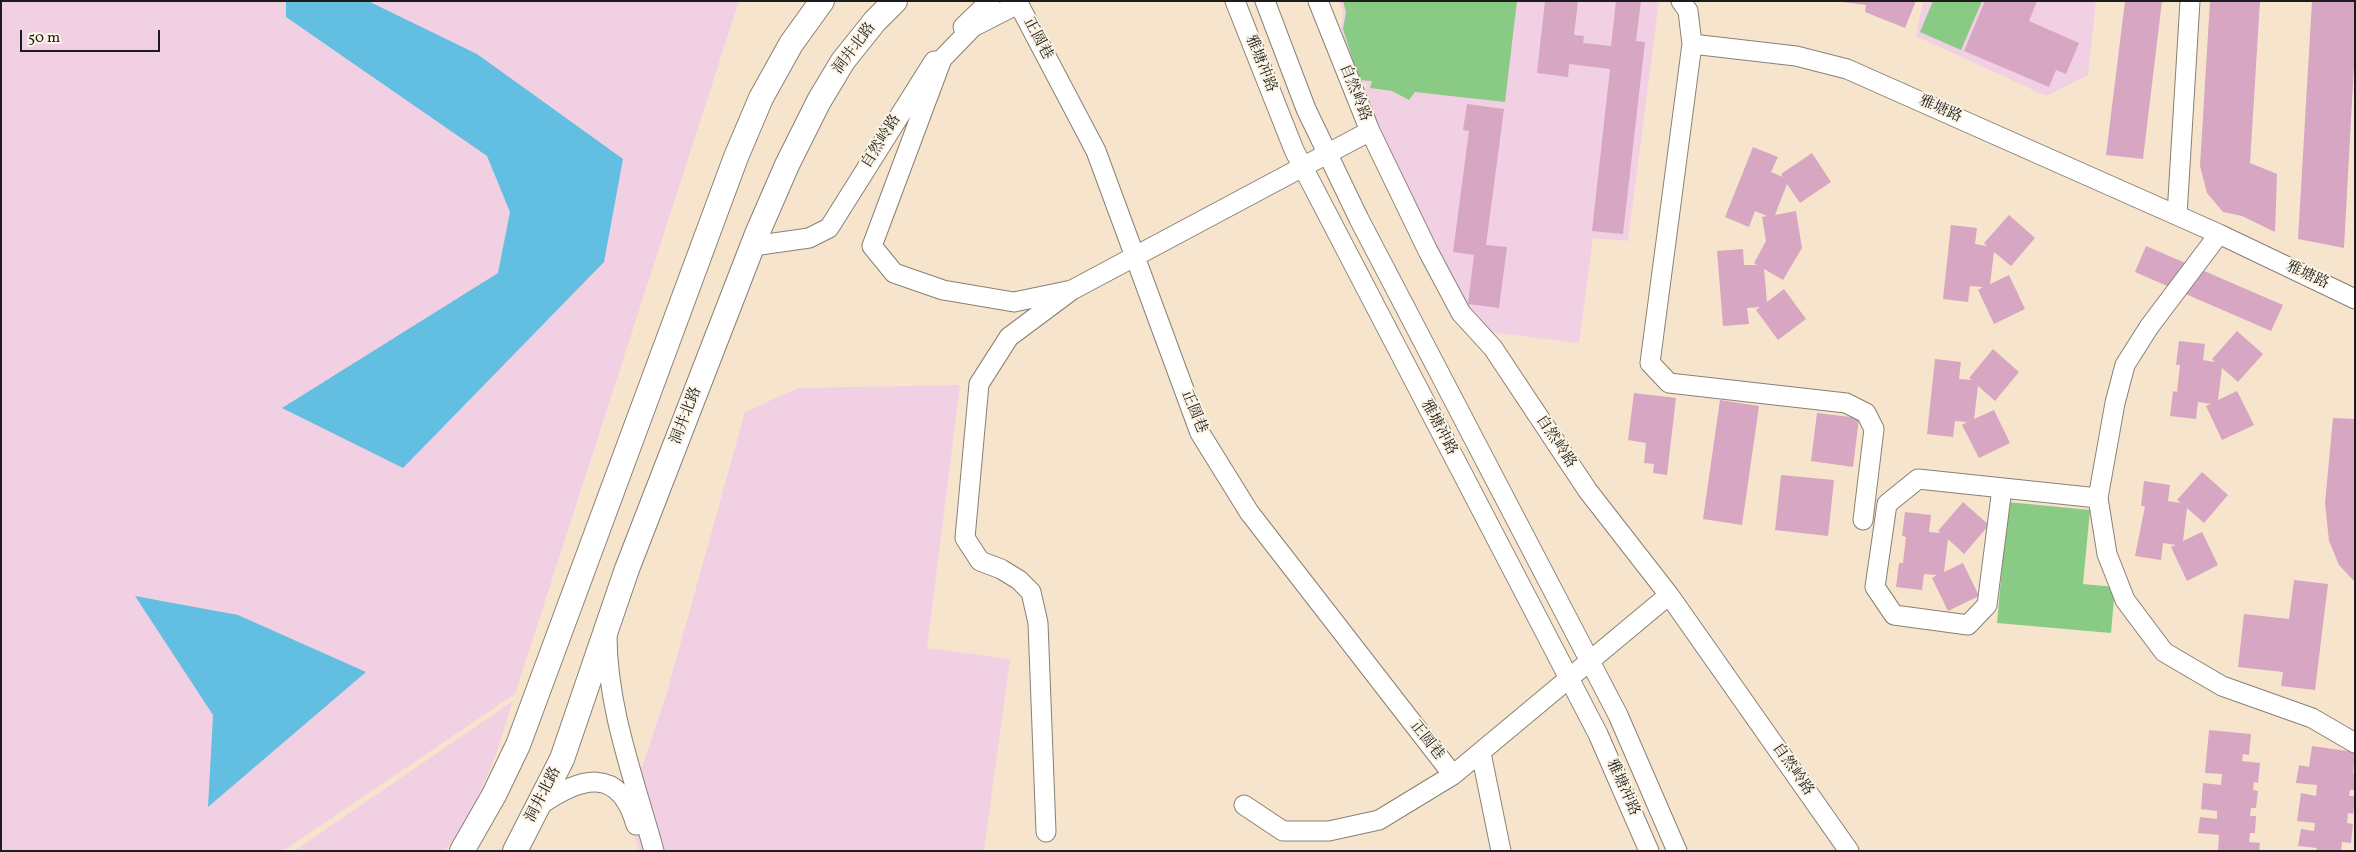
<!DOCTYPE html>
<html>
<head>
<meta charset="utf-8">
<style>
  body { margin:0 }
  #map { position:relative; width:2356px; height:852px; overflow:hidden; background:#f6e5cc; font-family:Vollkorn,serif }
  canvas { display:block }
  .frame { position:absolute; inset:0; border:2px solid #1c1c1c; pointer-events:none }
  .scale { position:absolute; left:20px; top:30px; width:140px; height:22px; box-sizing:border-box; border:2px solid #1c1c1c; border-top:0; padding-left:6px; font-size:15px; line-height:18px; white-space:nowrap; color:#1c1c1c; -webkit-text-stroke:4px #fcf5e5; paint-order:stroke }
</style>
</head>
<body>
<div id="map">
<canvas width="2356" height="852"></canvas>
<div class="frame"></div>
<div class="scale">50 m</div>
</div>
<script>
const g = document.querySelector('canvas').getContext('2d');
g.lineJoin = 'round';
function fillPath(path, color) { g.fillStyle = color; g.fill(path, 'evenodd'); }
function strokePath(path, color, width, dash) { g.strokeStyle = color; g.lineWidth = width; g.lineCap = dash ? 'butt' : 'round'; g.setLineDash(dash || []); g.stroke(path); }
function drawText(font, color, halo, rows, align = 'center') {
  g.font = font + ' Vollkorn,"Noto Serif SC",serif'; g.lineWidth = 4; g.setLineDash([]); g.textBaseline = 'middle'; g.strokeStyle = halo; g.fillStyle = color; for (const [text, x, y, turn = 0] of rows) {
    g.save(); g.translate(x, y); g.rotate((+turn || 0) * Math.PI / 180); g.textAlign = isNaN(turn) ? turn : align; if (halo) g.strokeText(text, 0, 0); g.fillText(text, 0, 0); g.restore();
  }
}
const built = new Path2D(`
  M 1,1 L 739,1 L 515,694 L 283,851 L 1,851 Z
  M 1339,1 L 1659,1 L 1628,241 L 1593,238 L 1579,343 L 1481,331 L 1447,276 L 1363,90 L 1368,84 L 1357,82 L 1341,29 L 1343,12 Z
  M 1923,1 L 2096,1 L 2088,75 L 2046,96 L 1916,36 Z
  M 960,385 L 927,648 L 1010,659 L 984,851 L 639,851 L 628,810 L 667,692 L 745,412 L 798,388 Z
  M 513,701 L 494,760 L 467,822 L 445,851 L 294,851 Z`);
const green = new Path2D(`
  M 1343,1 L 1517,1 L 1505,102 L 1415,92 L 1409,100 L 1392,91 L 1370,88 L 1372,81 L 1359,80 L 1343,29 L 1346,12 Z
  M 1933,1 L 1982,1 L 1961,50 L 1920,32 Z
  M 2008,502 L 2090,510 L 2083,584 L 2115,587 L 2111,633 L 1997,623 Z`);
const water = new Path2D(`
  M 286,1 L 368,1 L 477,54 L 623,159 L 604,262 L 403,468 L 282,408 L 498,273 L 510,212 L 487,156 L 286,17 Z
  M 135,596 L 238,615 L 366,672 L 208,807 L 213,715 Z`);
const building = new Path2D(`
  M 1545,1 L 1578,1 L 1574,35 L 1584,36 L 1583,43 L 1611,46 L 1616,1 L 1641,1 L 1636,41 L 1645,42 L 1623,234 L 1592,231 L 1610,69 L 1569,64 L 1568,77 L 1537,73 Z
  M 1835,1 L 1916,1 L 1905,28 L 1865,12 L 1866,5 Z
  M 1985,1 L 2037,1 L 2029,21 L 2079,43 L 2066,74 L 2056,70 L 2049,87 L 1964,51 Z
  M 2125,1 L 2162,1 L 2143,159 L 2106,155 Z
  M 2210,1 L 2260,1 L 2250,163 L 2277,174 L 2275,232 L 2242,216 L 2223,212 L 2207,193 L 2200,166 Z
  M 2312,1 L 2355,1 L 2355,46 L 2344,248 L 2298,239 Z
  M 1467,104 L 1504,109 L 1486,245 L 1507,247 L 1499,308 L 1468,304 L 1474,255 L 1453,252 L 1469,131 L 1463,130 Z
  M 1753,147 L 1778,157 L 1771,172 L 1783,177 L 1781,174 L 1812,153 L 1831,182 L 1800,203 L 1787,184 L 1775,215 L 1796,211 L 1802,248 L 1783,280 L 1764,269 L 1767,302 L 1784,289 L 1806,319 L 1778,340 L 1756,310 L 1760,307 L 1747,308 L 1749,324 L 1723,326 L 1717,251 L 1743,249 L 1744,265 L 1757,265 L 1754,263 L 1766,241 L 1762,217 L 1767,216 L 1755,211 L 1749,227 L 1725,217 Z
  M 2009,215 L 2035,238 L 2011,266 L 1994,252 L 1990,284 L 2009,275 L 2025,309 L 1994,324 L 1978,290 L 1983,287 L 1970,286 L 1968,302 L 1943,299 L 1951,225 L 1977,228 L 1975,244 L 1987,246 L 1984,243 Z
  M 2146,246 L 2283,305 L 2271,331 L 2135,272 Z
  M 2237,331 L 2263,354 L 2238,382 L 2222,368 L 2218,400 L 2237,391 L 2254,425 L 2222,440 L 2206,406 L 2211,404 L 2198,402 L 2196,419 L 2170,416 L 2173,391 L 2177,392 L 2180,365 L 2176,365 L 2179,341 L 2205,344 L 2203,360 L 2215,362 L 2212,359 Z
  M 1993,349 L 2019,372 L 1995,401 L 1978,386 L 1974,419 L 1994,410 L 2010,443 L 1979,458 L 1962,425 L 1967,422 L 1955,421 L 1953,437 L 1927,434 L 1935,359 L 1961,362 L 1959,379 L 1972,380 L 1969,378 Z
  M 1634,393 L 1676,398 L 1667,475 L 1653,473 L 1654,464 L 1644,463 L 1646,443 L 1628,440 Z
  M 1720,400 L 1759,406 L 1742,525 L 1703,519 Z
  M 1817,413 L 1859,418 L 1853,467 L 1811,461 Z
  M 2333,418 L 2355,419 L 2355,582 L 2339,565 L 2329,541 L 2325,503 Z
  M 2202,472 L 2228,495 L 2204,523 L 2187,508 L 2183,541 L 2202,532 L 2218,565 L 2187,581 L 2171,547 L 2176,545 L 2163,543 L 2161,560 L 2135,556 L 2145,506 L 2141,506 L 2144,481 L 2170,485 L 2168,501 L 2181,503 L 2177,500 Z
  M 1781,475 L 1834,480 L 1828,536 L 1775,530 Z
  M 1963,502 L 1989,525 L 1964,554 L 1948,539 L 1944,572 L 1963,563 L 1979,596 L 1948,611 L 1932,578 L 1937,575 L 1924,574 L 1922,590 L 1896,587 L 1899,563 L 1903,563 L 1906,537 L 1902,536 L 1905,512 L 1931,515 L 1929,532 L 1941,533 L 1938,531 Z
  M 2294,580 L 2328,584 L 2315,690 L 2281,686 L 2283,672 L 2238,667 L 2244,614 L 2289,619 Z
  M 2209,730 L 2251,734 L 2249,755 L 2243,754 L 2242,761 L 2260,763 L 2258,783 L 2254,782 L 2253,790 L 2258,791 L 2256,808 L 2251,808 L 2250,816 L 2256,816 L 2255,833 L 2250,833 L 2249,842 L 2260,843 L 2259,851 L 2218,851 L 2219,835 L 2198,833 L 2200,817 L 2217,819 L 2217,811 L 2201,809 L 2203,783 L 2221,785 L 2222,774 L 2205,773 Z
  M 2312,746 L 2355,752 L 2353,773 L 2355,774 L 2355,790 L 2350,790 L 2349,796 L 2355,796 L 2355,800 L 2353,814 L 2348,813 L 2347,823 L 2353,824 L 2351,843 L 2342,842 L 2341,851 L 2316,851 L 2317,848 L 2298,846 L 2301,829 L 2314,831 L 2315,823 L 2297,821 L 2301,793 L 2316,796 L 2317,785 L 2296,783 L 2299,765 L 2309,767 Z`);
const minor = new Path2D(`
  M 1017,1 L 1096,151 L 1200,433 L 1249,512 L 1453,775
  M 1235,1 L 1294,150 L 1598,734 L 1649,851
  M 1265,1 L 1306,109 L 1359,219 L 1618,715 L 1677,851
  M 1318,1 L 1370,131 L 1428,251 L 1461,313 L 1493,348 L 1588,491 L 1669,595 L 1849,851
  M 1681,1 L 1688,11 L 1692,44 L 1650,363 L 1669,383 L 1846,403 L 1866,413 L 1874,429 L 1863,520
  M 1018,4 L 973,27 L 942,59 L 872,246 L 894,273 L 943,290 L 1014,302 L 1072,290 L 1009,337 L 979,384 L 965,538 L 980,561 L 1001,569 L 1019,580 L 1031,592 L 1038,623 L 1046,832
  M 963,27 L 990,1
  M 1692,44 L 1796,56 L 1847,69 L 2219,234 L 2355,299
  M 2177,215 L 2190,1
  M 2219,234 L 2149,327 L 2125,365 L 2115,403 L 2098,498 L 2107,554 L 2125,600 L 2164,652 L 2222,686 L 2312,718 L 2355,743
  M 753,246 L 809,238 L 829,228 L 934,61
  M 1072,290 L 1370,131
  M 2098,498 L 1918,479 L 1887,504 L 1875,587 L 1894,615 L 1968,625 L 1987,605 L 2002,488 L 2098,498
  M 607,635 C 607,709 635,781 654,851
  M 1481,753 L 1501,851
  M 1244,805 L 1283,831 L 1329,831 L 1379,820 L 1453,775 L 1669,595
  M 539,806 C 580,777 619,765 636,825`);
const major = new Path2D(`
  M 462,851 L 494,795 L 518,745 L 736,157 L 761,98 L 791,44 L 822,1
  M 515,851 L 562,759 L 627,569 L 757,234 L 787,165 L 819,101 L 843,61 L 875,21 L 895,1`);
const streetNames = [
  ["正圆巷",1037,39,62],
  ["洞井北路",855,49,-53],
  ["雅塘冲路",1260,64,68],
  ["自然岭路",1354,93,68],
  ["雅塘路",1940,110,24],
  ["自然岭路",882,142,-58],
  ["雅塘路",2307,276,25],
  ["正圆巷",1193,412,68],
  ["洞井北路",687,416,-69],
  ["雅塘冲路",1438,428,62],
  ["自然岭路",1555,442,56],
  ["正圆巷",1426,741,52],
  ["自然岭路",1792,770,55],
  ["雅塘冲路",1622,788,66],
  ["洞井北路",544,795,-63]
];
fillPath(built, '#f1d0e4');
fillPath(green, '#89cb84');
fillPath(water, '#63bfe1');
fillPath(building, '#d7a6c2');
strokePath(minor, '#898074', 21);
strokePath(major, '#898074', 26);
strokePath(minor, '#fff', 19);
strokePath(major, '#fff', 24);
drawText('15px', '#1c1c1c', '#fcf5e5', streetNames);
</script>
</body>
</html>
